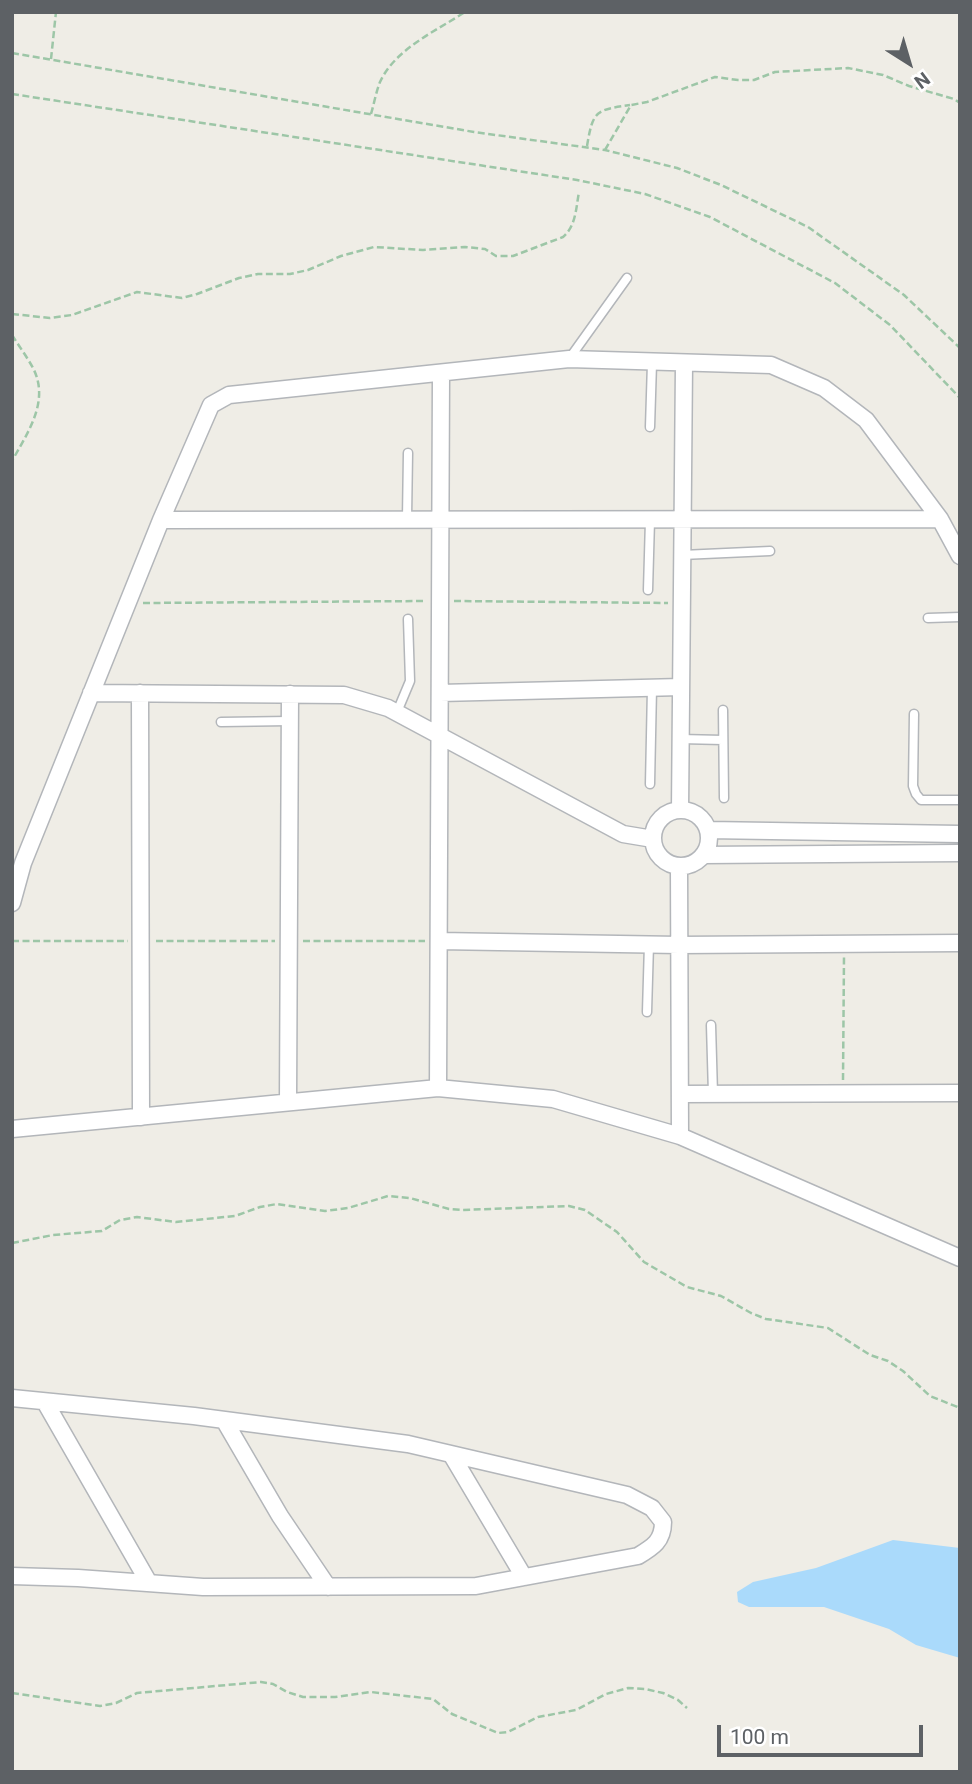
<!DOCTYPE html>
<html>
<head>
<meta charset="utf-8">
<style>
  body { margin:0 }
  #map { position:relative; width:972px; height:1784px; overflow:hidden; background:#efede6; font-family:Roboto,sans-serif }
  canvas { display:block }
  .frame { position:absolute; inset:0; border:14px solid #5d6165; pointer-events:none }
  .north { position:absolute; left:874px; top:28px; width:70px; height:70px; -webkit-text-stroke:5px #fff; paint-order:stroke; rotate:143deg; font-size:19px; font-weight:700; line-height:28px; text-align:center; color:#5d6165 }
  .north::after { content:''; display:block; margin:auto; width:24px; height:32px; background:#5d6165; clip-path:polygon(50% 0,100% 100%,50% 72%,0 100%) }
  .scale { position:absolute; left:717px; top:1725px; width:206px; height:32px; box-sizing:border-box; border:4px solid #5d6165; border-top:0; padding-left:9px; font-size:21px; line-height:24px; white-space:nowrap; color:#5d6165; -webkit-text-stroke:5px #fff; paint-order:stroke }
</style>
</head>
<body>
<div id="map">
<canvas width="972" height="1784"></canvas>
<div class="frame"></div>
<div class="north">N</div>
<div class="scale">100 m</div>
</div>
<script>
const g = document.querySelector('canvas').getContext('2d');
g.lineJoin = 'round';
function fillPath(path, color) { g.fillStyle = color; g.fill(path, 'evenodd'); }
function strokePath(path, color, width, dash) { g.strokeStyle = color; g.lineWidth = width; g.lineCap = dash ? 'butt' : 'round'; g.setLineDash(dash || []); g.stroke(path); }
const water = new Path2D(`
  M 893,1540 L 960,1548 L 960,1658 L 916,1645 L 889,1629 L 824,1607 L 749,1607 L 738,1602 L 737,1592 L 753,1582 L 816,1568 Z`);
const path = new Path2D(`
  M 12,53 L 474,132 L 605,150 L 677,168 L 721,185 L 808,227 L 904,295 L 960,348
  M 51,59 L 56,12
  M 12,94 L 577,180 L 645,194 L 710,217 L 835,283 L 890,325 L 960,398
  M 371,114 C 374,104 376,92 380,82 C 395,49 436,31 465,12
  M 587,146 C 593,111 595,110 630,105
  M 605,150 L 631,105 L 647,102 L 715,77 L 738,80 L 754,80 L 775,72 L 848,68 L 883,75 L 909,86 L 954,99 L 960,103
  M 12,314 L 50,318 L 72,315 L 137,292 L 182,298 L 197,294 L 239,278 L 258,274 L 290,274 L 308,270 L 341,256 L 374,247 L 423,250 L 465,247 L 485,249 L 496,256 L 513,256 L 563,237 C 576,226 576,208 579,192
  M 12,335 C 19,346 27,357 33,368 C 50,401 28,432 12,461
  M 454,601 L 668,603
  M 143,603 L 426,601
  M 12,941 L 128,941
  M 156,941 L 275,941
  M 303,941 L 425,941
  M 843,1080 L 844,957
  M 12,1243 L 53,1235 L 102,1231 L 120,1220 L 137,1217 L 176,1222 L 235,1216 L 260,1207 L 277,1204 L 325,1211 L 348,1208 L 388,1196 L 410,1198 L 449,1209 L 463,1210 L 569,1206 L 585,1210 L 617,1232 L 644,1262 L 687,1287 L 721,1296 L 751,1313 L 766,1319 L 828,1328 L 870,1355 L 888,1361 L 903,1371 L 930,1396 L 960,1408
  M 12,1693 L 100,1706 L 116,1703 L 137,1693 L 261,1682 L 273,1684 L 287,1692 L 303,1697 L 335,1697 L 371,1692 L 433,1699 L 452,1714 L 498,1733 L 508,1732 L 538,1717 L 576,1710 L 606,1694 L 628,1688 L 645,1689 L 663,1693 L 678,1700 L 687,1708`);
const lane = new Path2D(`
  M 569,359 L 627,278
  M 650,427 L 652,363
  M 407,518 L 408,453
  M 682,555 L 770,551
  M 648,590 L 650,520
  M 928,618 L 960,617
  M 723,710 L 724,798
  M 397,712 L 410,681 L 408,619
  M 914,714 L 913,786 L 916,794 L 921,800 L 960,800
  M 221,722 L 289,721
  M 680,739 L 723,740
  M 650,784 L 652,688
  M 647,1012 L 649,944
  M 711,1025 L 713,1094`);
const street = new Path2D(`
  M 161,520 L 940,519
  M 91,693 L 344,695 L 388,708 L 623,834 L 653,839
  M 140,693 L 141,1117
  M 440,693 L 681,687
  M 680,810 L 684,364
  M653 838a28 28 0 1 1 56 0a28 28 0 1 1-56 0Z
  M 708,830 L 960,834
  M 703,855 L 960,853
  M 679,866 L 680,1136
  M 12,903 L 23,863 L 161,520 L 211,405 L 229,395 L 569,359 L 771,365 L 824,388 L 866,420 L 940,519 L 960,556
  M 439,941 L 679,945 L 960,943
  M 438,1088 L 441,375
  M 680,1094 L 960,1093
  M 288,1102 L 290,694
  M 12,1129 L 438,1088 L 553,1099 L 680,1136 L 960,1258
  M 12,1398 L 194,1416 L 408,1444 L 627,1495 L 652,1508 L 663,1522 C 663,1541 653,1547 638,1556 L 476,1586 L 203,1587 L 78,1578 L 12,1576
  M 45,1402 L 149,1583
  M 224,1420 L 280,1516 L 328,1587
  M 451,1454 L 524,1577`);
fillPath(water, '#aadafb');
strokePath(lane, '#b3b6ba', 11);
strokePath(street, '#b3b6ba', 19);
strokePath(path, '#9dc6a7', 2.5, [7, 3.5]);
strokePath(lane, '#fff', 8);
strokePath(street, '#fff', 16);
</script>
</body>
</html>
